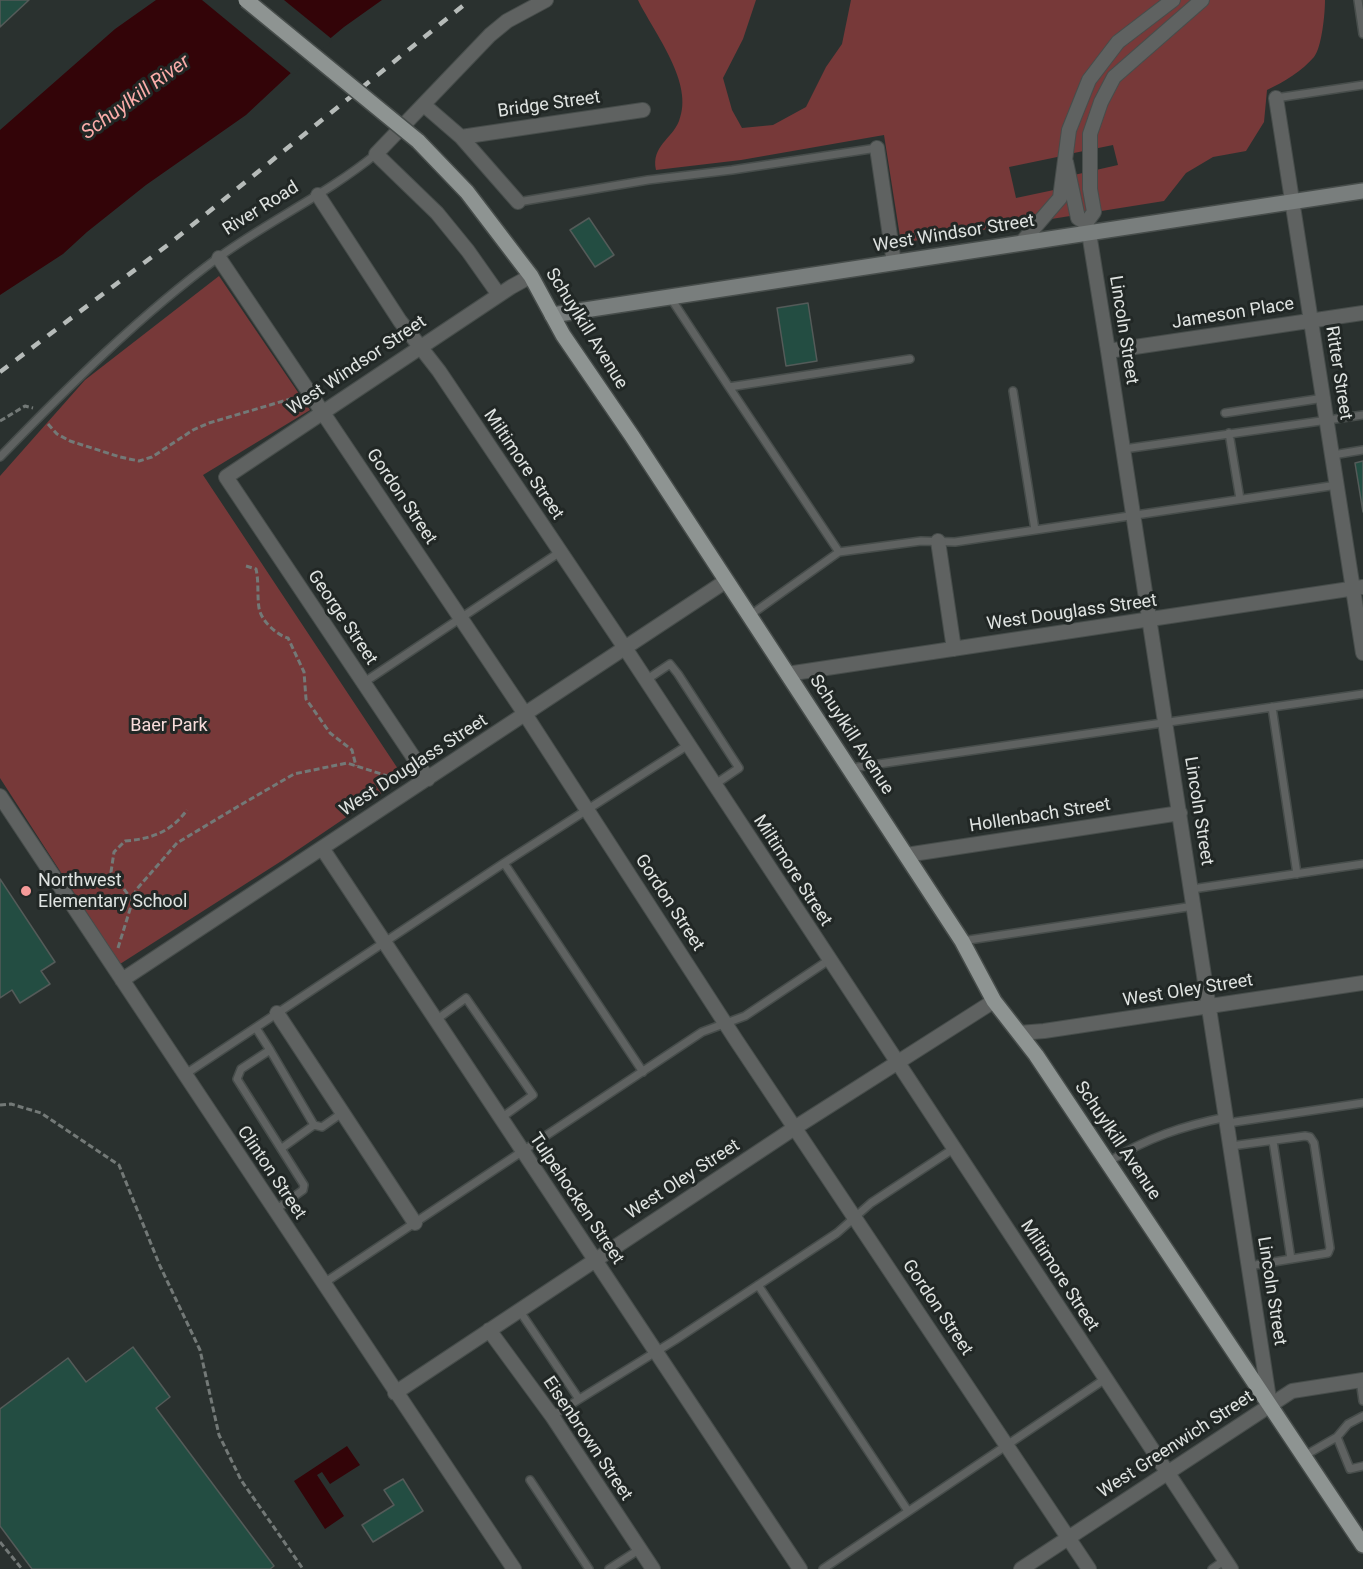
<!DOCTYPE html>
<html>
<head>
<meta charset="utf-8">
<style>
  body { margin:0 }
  canvas { display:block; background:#2a312f }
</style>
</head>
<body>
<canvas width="1363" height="1569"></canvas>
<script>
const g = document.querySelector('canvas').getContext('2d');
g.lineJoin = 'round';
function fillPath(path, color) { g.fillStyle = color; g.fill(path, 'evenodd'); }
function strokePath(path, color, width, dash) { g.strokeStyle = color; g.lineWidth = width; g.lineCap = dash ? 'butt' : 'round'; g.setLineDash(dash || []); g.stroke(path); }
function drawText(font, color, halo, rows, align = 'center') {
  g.font = font + ' Roboto,sans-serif'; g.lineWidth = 6; g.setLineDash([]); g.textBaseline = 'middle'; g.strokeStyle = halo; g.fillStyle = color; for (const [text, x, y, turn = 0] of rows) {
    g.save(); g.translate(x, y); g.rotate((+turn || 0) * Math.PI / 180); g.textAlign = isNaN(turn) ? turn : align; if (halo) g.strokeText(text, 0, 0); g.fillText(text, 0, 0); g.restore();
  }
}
const green = new Path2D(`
  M 638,0 L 756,0 L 743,39 L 723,78 L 732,110 L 742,128 L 773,125 L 806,107 L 826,67 L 842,44 L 851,0 L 1325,0 C 1325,13 1322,47 1314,57 C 1302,71 1284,82 1267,90 L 1264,122 L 1246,151 L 1213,157 L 1186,173 L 1164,201 L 901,243 L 884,135 L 741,160 L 656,170 C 651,146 672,139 679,121 C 695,83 654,33 638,0 ZM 1113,145 L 1118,165 L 1074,175 L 1069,154 ZM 1062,156 L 1068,187 L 1016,198 L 1009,167 Z
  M 219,276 L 310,410 L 203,475 L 404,778 L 283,860 L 120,964 L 0,778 L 0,476 L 85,380 Z`);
const water = new Path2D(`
  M 156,0 L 382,0 L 344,27 L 308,57 L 246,115 L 146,185 L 87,232 L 63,254 L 0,295 L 0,130 L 115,29 Z
  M 347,1446 L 360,1465 L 330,1484 L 322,1472 L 317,1475 L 344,1516 L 325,1529 L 294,1481 Z`);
const pier = new Path2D(`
  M 202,0 L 284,0 L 333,40 L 293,75 Z`);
const building = new Path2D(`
  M 0,0 L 29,0 L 0,27 Z
  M 589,218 L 614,255 L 595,267 L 570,230 Z
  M 808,303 L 817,361 L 786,366 L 777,308 Z
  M 1363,461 L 1363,512 L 1355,463 Z
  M 0,879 L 55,962 L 41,971 L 50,984 L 20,1003 L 12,990 L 0,998 Z
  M 133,1347 L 170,1397 L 156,1408 L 274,1566 L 270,1569 L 32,1569 L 0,1526 L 0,1409 L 68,1358 L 86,1382 Z
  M 403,1479 L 423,1511 L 373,1542 L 362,1525 L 394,1505 L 384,1490 Z`);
const path = new Path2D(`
  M 0,421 L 25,406 L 33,408
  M 48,424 L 57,434 L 70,441 L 120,457 L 139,461 L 152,457 L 193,430 L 209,423 L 297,397
  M 246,566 L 256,569 C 259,582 257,595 259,608 C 261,621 277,635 288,638 L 304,672 L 306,699 L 330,733 L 352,750 L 356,766
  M 133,901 L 111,872 L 114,852 L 125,841 C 151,839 171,832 187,810
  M 118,948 L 136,890 L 177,843 L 237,807 L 294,774 L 347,763 L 400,780
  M 0,1105 L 11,1104 L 41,1113 L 119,1165 L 160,1266 L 200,1350 L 219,1435 L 241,1480 L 303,1569
  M 0,1542 L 22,1569`);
const lane = new Path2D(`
  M 1358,0 L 1363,34
  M 1276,98 L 1363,85
  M 518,202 L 648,180 L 732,170 L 877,148
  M 670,297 L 729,387 L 910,359
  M 729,387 L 839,552 L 921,541 L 955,542 L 1337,485
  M 1013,391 L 1035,530
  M 1225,413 L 1324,398
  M 1229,433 L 1240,499
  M 1124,449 L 1363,415
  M 1333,455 L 1363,450
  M 0,457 C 69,386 139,316 219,257 C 270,220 327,194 376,154
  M 749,616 L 839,552
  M 646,680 L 670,664 L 678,674 L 739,768 L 714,785
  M 363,683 L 560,552
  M 1272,707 L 1297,874
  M 851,768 L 1363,694
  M 504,863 L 643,1072
  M 1192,889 L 1363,864
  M 962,941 L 1194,906
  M 436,1020 L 466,998 L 533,1095 L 501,1118
  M 256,1028 L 270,1050 L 241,1069 L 237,1079 L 304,1185 L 303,1190 L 274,1211
  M 270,1050 L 314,1125 L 282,1148
  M 184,1075 L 504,863 L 688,745
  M 1228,1123 L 1363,1103
  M 314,1125 L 322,1127 L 342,1113
  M 1273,1141 L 1291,1259
  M 1231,1146 L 1305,1136 L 1310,1137 L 1314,1143 L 1330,1248 L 1328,1253 L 1249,1266
  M 1108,1162 C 1147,1138 1182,1126 1227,1117
  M 324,1283 L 702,1032 L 745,1016 L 829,960
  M 758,1285 L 908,1511
  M 519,1310 L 579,1399
  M 1360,1380 L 1363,1401
  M 552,1416 L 675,1340 L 837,1233 L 871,1203 L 953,1149
  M 1363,1416 L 1348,1424 L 1337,1437 L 1350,1469 L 1363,1466
  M 1304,1456 L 1337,1437
  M 530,1480 L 589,1569
  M 609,1569 L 640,1549
  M 823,1569 L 1105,1379
  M 1212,1569 L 1225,1560`);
const street = new Path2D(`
  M 1276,98 L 1363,653
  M 424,105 L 461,137 L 518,202
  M 461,137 L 643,110
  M 877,148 L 894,263
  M 1066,162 L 1078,218 L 1086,223 L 1089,233 L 1108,351 L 1270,1405
  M 318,195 L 400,321 L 439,371 L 625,648 L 1231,1569
  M 1086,223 L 1094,212 L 1090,189 L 1090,134 L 1101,102 L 1114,77 L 1202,0
  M 1022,242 L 1060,198 L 1069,130 L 1089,80 L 1118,42 L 1173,0
  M 219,258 L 525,714 L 736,1040 L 1089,1569
  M 499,295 L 468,251 L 437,213 L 376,154 L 490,35 L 507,21 L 546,0
  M 1108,351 L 1363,313
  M 938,541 L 954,649
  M 787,674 L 1363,587
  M 428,779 L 226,477 L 511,287 L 531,276
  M 0,796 L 514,1569
  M 322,848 L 800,1569
  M 906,855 L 1180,813
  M 122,980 L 726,581
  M 277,1013 L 415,1223
  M 1019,1033 L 1044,1031 L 1363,983
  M 489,1330 L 552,1416 L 653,1569
  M 395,1393 L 796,1127 L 994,1001
  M 1021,1569 L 1292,1391 L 1363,1380`);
const secondary = new Path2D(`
  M 552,315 L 1363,191`);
const primary = new Path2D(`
  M 418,141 L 467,192 L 531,276 L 563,335 L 632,436 L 962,941 L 994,1001 L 1036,1055 L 1363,1545`);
const rail = new Path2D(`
  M 0,372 L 169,244 L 470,0`);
const primaryBridge = new Path2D(`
  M 246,0 L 418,141`);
const markers = [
  [26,891,6,"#f59b99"]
];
const streetNames = [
  ["Bridge Street",549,105,-8],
  ["River Road",261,209,-32],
  ["West Windsor Street",954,234,-9],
  ["Jameson Place",1233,314,-9],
  ["Schuylkill Avenue",586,329,58],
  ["Lincoln Street",1123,330,81],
  ["West Windsor Street",357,366,-34],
  ["Ritter Street",1338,373,81],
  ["Miltimore Street",523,465,56],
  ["Gordon Street",401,497,56],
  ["West Douglass Street",1072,613,-8],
  ["George Street",342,618,56],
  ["Schuylkill Avenue",851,735,57],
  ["West Douglass Street",414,766,-33],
  ["Lincoln Street",1198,811,81],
  ["Hollenbach Street",1040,816,-9],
  ["Miltimore Street",792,871,57],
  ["Gordon Street",669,903,57],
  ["West Oley Street",1188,991,-9],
  ["Schuylkill Avenue",1117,1141,56],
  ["Clinton Street",271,1173,56],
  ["West Oley Street",683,1180,-33],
  ["Tulpehocken Street",576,1199,56],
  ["Miltimore Street",1059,1276,57],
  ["Lincoln Street",1271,1291,81],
  ["Gordon Street",937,1308,56],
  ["Eisenbrown Street",587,1439,56],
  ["West Greenwich Street",1176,1445,-33]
];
const parkNames = [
  ["Baer Park",169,726]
];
const poiNames = [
  ["Northwest",38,881],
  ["Elementary School",38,902]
];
const waterNames = [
  ["Schuylkill River",136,98,-36]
];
fillPath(green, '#773939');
fillPath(water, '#330408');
fillPath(pier, '#2a312f');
fillPath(building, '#234d42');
strokePath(building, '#545b59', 1.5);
strokePath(lane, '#474d4b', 10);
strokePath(street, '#474d4b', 16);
strokePath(secondary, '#474d4b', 18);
strokePath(primary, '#474d4b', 18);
strokePath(path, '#737977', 3, [6, 3]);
strokePath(lane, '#5f6261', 7);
strokePath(street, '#5f6261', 14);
strokePath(secondary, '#797e7d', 15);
strokePath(primary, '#8e9492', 15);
strokePath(rail, '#b6bbb9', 4.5, [10, 10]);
strokePath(primaryBridge, '#474d4b', 18, []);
strokePath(primaryBridge, '#8e9492', 15);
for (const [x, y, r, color] of markers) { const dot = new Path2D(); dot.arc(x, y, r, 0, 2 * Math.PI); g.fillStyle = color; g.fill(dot); strokePath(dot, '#212725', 2); }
drawText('18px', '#dfe3e1', '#212725', streetNames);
drawText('18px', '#f8dcdb', '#212725', parkNames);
drawText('18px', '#dfe3e1', '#212725', poiNames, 'left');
drawText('italic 20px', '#faaca9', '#212725', waterNames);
</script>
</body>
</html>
